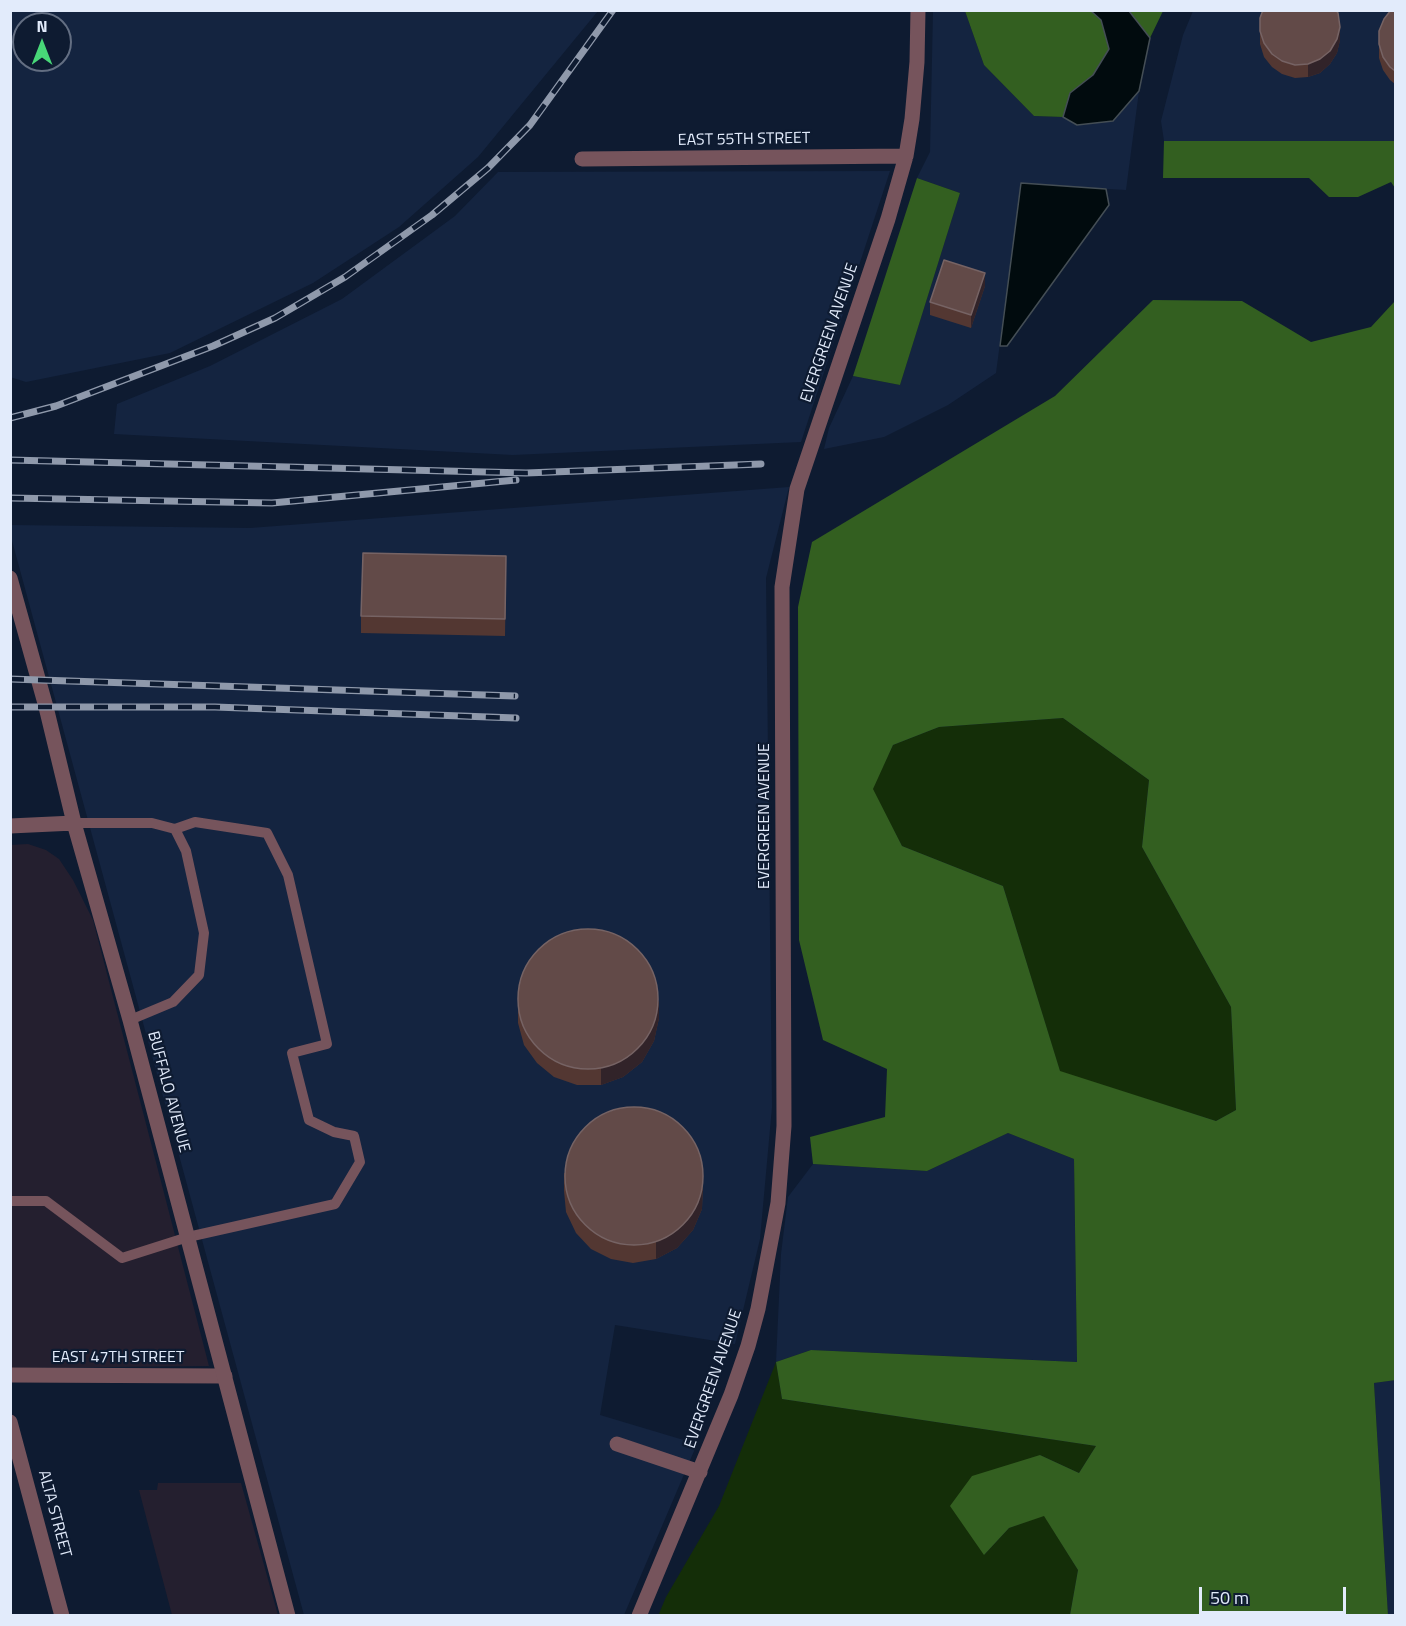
<!DOCTYPE html>
<html>
<head>
<meta charset="utf-8">
<style>
  body { margin:0 }
  #map { position:relative; width:1406px; height:1626px; overflow:hidden; background:#0e1b31; font-family:"Titillium Web",sans-serif }
  canvas { display:block }
  .frame { position:absolute; inset:0; border:12px solid #e2ebfb; pointer-events:none }
  .north { position:absolute; left:12px; top:12px; width:60px; height:60px; box-sizing:border-box; background:#0e1b31; border:2px solid #636e82; border-radius:50%; rotate:0deg; font-size:16px; font-weight:700; line-height:24px; text-align:center; color:#e2ebfb }
  .north::after { content:''; display:block; margin:auto; width:21px; height:27px; background:#48d778; clip-path:polygon(50% 0,100% 100%,50% 72%,0 100%) }
  .scale { position:absolute; left:1199px; top:1587px; width:147px; height:27px; box-sizing:border-box; border:3px solid #e2ebfb; border-top:0; padding-left:8px; font-size:18px; line-height:21px; white-space:nowrap; color:#e2ebfb; -webkit-text-stroke:4px #0e1b31; paint-order:stroke }
</style>
</head>
<body>
<div id="map">
<canvas width="1406" height="1626"></canvas>
<div class="frame"></div>
<div class="north">N</div>
<div class="scale">50 m</div>
</div>
<script>
const g = document.querySelector('canvas').getContext('2d');
g.lineJoin = 'round';
function fillPath(path, color) { g.fillStyle = color; g.fill(path, 'evenodd'); }
function strokePath(path, color, width, dash) { g.strokeStyle = color; g.lineWidth = width; g.lineCap = dash ? 'butt' : 'round'; g.setLineDash(dash || []); g.stroke(path); }
function drawText(font, color, halo, rows, align = 'center') {
  g.font = font + ' "Titillium Web",sans-serif'; g.lineWidth = 4.5; g.setLineDash([]); g.textBaseline = 'middle'; g.strokeStyle = halo; g.fillStyle = color; for (const [text, x, y, turn = 0] of rows) {
    g.save(); g.translate(x, y); g.rotate((+turn || 0) * Math.PI / 180); g.textAlign = isNaN(turn) ? turn : align; if (halo) g.strokeText(text, 0, 0); g.fillText(text, 0, 0); g.restore();
  }
}
const commercial = new Path2D(`
  M 28,844 L 46,850 L 59,859 L 73,880 L 93,920 L 209,1366 L 11,1368 L 10,845 Z
  M 158,1483 L 241,1483 L 278,1615 L 172,1615 L 139,1490 L 157,1490 Z`);
const built = new Path2D(`
  M 11,10 L 598,10 L 598,11 L 478,157 L 399,227 L 313,283 L 170,353 L 26,382 L 10,377 ZM 24,24 L 60,24 L 60,60 L 24,60 Z
  M 933,11 L 965,11 L 984,65 L 1034,116 L 1063,117 L 1077,125 L 1113,121 L 1139,91 L 1126,190 L 1021,184 L 996,373 L 948,405 L 884,437 L 824,449 L 829,428 L 853,376 L 900,385 L 960,193 L 917,178 L 930,152 Z
  M 1193,11 L 1395,11 L 1395,141 L 1164,141 L 1161,121 L 1183,35 Z
  M 890,171 L 801,442 L 513,455 L 114,434 L 117,404 L 210,366 L 342,299 L 455,216 L 498,172 Z
  M 789,487 L 766,578 L 772,1107 L 760,1239 L 735,1344 L 615,1325 L 600,1415 L 697,1444 L 624,1615 L 304,1615 L 11,537 L 10,525 L 250,528 Z
  M 1008,1133 L 1074,1159 L 1077,1362 L 811,1350 L 776,1362 L 781,1254 L 788,1197 L 813,1164 L 927,1171 Z
  M 1395,1380 L 1395,1615 L 1388,1615 L 1374,1383 Z`);
const green = new Path2D(`
  M 1063,718 L 1149,780 L 1142,847 L 1231,1007 L 1236,1110 L 1216,1121 L 1060,1072 L 1003,886 L 902,846 L 872,789 L 893,745 L 939,727 Z
  M 776,1362 L 782,1399 L 1096,1446 L 1079,1473 L 1040,1455 L 984,1555 L 1009,1528 L 1044,1515 L 1078,1570 L 1070,1615 L 658,1616 L 666,1597 L 719,1506 Z`);
const forest = new Path2D(`
  M 965,11 L 1091,11 L 1101,20 L 1109,49 L 1093,75 L 1070,93 L 1063,117 L 1034,116 L 984,65 Z
  M 1129,11 L 1163,11 L 1150,38 Z
  M 1164,141 L 1395,141 L 1395,188 L 1391,182 L 1358,197 L 1329,197 L 1309,178 L 1163,178 Z
  M 917,178 L 960,193 L 900,385 L 853,376 Z
  M 1153,300 L 1242,301 L 1311,342 L 1371,327 L 1395,301 L 1396,1380 L 1374,1383 L 1388,1615 L 1070,1615 L 1078,1570 L 1044,1516 L 1009,1528 L 984,1555 L 950,1506 L 972,1476 L 1040,1455 L 1079,1473 L 1096,1446 L 782,1399 L 776,1362 L 811,1350 L 1077,1362 L 1074,1159 L 1008,1133 L 927,1171 L 813,1164 L 810,1137 L 885,1117 L 887,1069 L 823,1040 L 799,940 L 798,607 L 812,542 L 1055,396 ZM 1063,718 L 1149,780 L 1142,847 L 1231,1007 L 1236,1110 L 1216,1121 L 1060,1071 L 1003,886 L 902,846 L 873,789 L 893,745 L 939,727 Z`);
const water = new Path2D(`
  M 1091,11 L 1129,11 L 1150,38 L 1139,91 L 1113,121 L 1077,125 L 1063,117 L 1070,93 L 1093,75 L 1109,49 L 1101,20 Z
  M 1021,183 L 1106,189 L 1109,205 L 1007,346 L 1000,346 Z`);
const service = new Path2D(`
  M 74,823 L 152,823 L 175,829 L 186,851 L 204,933 L 199,975 L 173,1002 L 130,1020
  M 10,1201 L 46,1201 L 122,1258 L 188,1237 L 335,1204 L 360,1162 L 354,1136 L 334,1132 L 309,1120 L 292,1053 L 327,1044 L 288,875 L 267,833 L 195,822 L 175,829`);
const minor = new Path2D(`
  M 582,159 L 906,156
  M 10,1375 L 225,1376
  M 10,1422 L 62,1616
  M 617,1444 L 700,1472
  M 639,1616 L 731,1395 L 748,1346 L 758,1309 L 778,1203 L 784,1126 L 782,587 L 797,489 L 888,219 L 906,156 L 912,119 L 917,62 L 918,10`);
const tertiary = new Path2D(`
  M 10,578 L 46,707 L 74,823 L 130,1020 L 288,1616
  M 10,826 L 74,823`);
const rail = new Path2D(`
  M 10,418 L 56,406 L 213,346 L 275,318 L 345,277 L 432,215 L 488,168 L 530,125 L 613,10
  M 10,460 L 526,473 L 761,464
  M 10,498 L 272,503 L 516,480
  M 10,679 L 515,696
  M 10,707 L 215,707 L 516,718`);
const wall = new Path2D(`
  M 1395,10 L 1395,84 L 1390,80 L 1383,70 L 1379,58 L 1379,31 Z
  M 1260,18 L 1340,40 L 1337,53 L 1330,64 L 1320,73 L 1308,77 L 1295,78 L 1282,74 L 1272,67 L 1264,57 L 1260,44 Z
  M 985,286 L 971,328 L 930,315 L 930,302 Z
  M 506,574 L 505,636 L 361,633 L 361,616 Z
  M 518,1006 L 659,1018 L 654,1041 L 642,1062 L 623,1077 L 601,1085 L 577,1085 L 554,1077 L 537,1063 L 524,1045 L 518,1023 Z
  M 564,1173 L 703,1185 L 702,1209 L 693,1230 L 677,1248 L 656,1259 L 633,1263 L 611,1259 L 591,1249 L 576,1233 L 566,1212 L 564,1191 Z`);
const shadedWall = new Path2D(`
  M 1340,27 L 1340,40 L 1337,53 L 1330,64 L 1320,73 L 1308,77 L 1308,64 Z
  M 985,273 L 985,286 L 971,328 L 971,315 Z
  M 659,1001 L 659,1018 L 654,1041 L 642,1062 L 623,1077 L 601,1085 L 601,1068 Z
  M 703,1168 L 702,1209 L 693,1230 L 677,1248 L 656,1259 L 656,1242 Z`);
const building = new Path2D(`
  M 1263,10 L 1336,10 L 1338,13 L 1340,27 L 1337,39 L 1330,51 L 1320,59 L 1308,64 L 1295,65 L 1282,61 L 1272,54 L 1264,43 L 1260,31 L 1260,18 Z
  M 1391,10 L 1395,10 L 1395,71 L 1390,67 L 1383,57 L 1379,44 L 1379,31 L 1384,19 Z
  M 944,260 L 985,273 L 971,315 L 930,302 Z
  M 363,553 L 506,556 L 505,619 L 361,616 Z
  M518 999a70 70 0 1 1 140 0a70 70 0 1 1-140 0Z
  M565 1176a69 69 0 1 1 138 0a69 69 0 1 1-138 0Z`);
const streetNames = [
  ["EAST 55TH STREET",744,140,-1],
  ["EVERGREEN AVENUE",830,333,-71],
  ["EVERGREEN AVENUE",765,816,-90],
  ["BUFFALO AVENUE",168,1092,75],
  ["EAST 47TH STREET",118,1358],
  ["EVERGREEN AVENUE",714,1379,-71],
  ["ALTA STREET",54,1514,75]
];
fillPath(commercial, '#241f2f');
fillPath(built, '#142440');
fillPath(green, '#142e08');
fillPath(forest, '#335f20');
fillPath(water, '#010b0e');
strokePath(water, '#444e55', 1.5);
strokePath(service, '#76545c', 10);
strokePath(minor, '#76545c', 15);
strokePath(tertiary, '#76545c', 15);
strokePath(rail, '#8f99ab', 7);
strokePath(rail, '#0e1b31', 4.5, [14]);
fillPath(wall, '#533732');
fillPath(shadedWall, '#312329');
fillPath(building, '#624a48');
strokePath(building, '#766364', 1.5);
drawText('16px', '#e2ebfb', '#0e1b31', streetNames);
</script>
</body>
</html>
